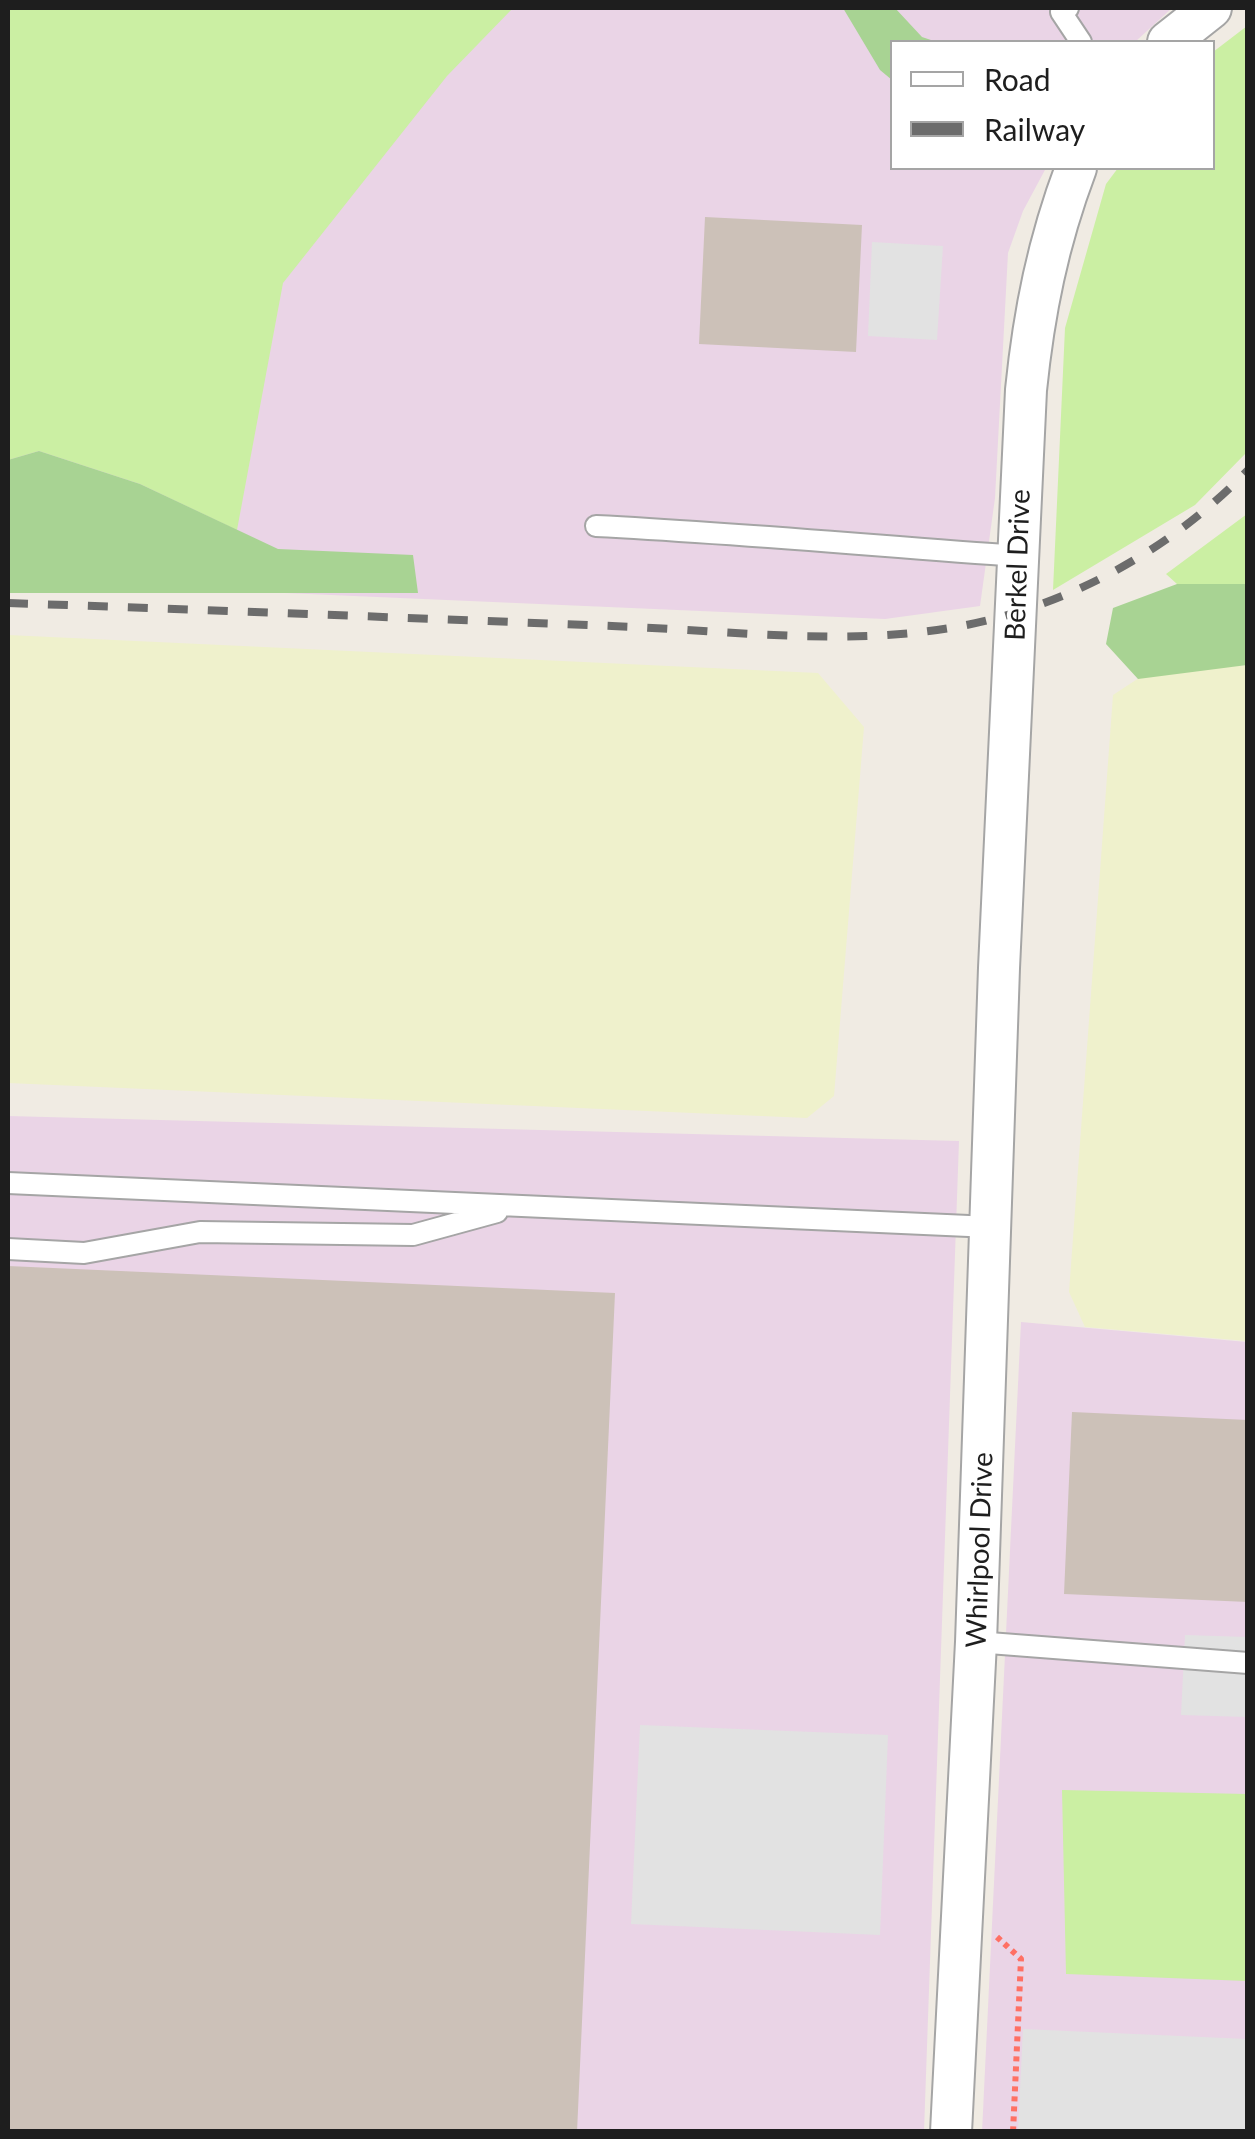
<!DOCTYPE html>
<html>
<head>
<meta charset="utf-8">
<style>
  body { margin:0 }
  #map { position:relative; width:1255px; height:2139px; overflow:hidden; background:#f0ebe3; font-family:Lato,sans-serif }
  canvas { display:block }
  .frame { position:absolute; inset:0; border:10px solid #1e1e1e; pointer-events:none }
  .legend { position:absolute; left:890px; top:40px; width:325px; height:130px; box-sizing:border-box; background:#fff; border:2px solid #a5a5a5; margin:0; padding:12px 18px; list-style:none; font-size:30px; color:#1e1e1e }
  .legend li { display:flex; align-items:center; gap:20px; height:50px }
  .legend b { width:50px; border:2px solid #a5a5a5 }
</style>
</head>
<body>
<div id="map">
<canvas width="1255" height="2139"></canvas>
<div class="frame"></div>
<ul class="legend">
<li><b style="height:12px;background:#fff"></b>Road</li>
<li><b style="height:12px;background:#6c6c6c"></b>Railway</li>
</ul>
</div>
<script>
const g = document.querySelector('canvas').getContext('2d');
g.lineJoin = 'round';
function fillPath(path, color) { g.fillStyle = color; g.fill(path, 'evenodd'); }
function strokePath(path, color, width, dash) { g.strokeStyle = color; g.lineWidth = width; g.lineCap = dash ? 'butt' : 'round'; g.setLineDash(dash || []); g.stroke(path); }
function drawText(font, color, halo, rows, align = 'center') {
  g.font = font + ' Lato,sans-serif'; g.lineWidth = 8; g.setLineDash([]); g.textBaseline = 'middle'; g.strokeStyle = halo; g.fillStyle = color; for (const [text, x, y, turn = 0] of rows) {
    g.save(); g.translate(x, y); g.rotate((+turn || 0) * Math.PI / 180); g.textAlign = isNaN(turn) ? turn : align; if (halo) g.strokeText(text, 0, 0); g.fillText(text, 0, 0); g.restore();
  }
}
const industrial = new Path2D(`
  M 8,8 L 1172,8 L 1135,42 L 892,42 L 892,168 L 1046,168 L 1023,211 L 1008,253 L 995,498 L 980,606 L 885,619 L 8,581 Z
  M 8,1116 L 959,1141 L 924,2131 L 8,2132 Z
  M 1021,1322 L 1247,1342 L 1247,2131 L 982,2132 Z`);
const farmland = new Path2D(`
  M 8,635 L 818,673 L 864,727 L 834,1096 L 807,1118 L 8,1083 Z
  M 1247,665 L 1247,1341 L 1085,1327 L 1069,1292 L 1113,695 L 1145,674 Z`);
const grass = new Path2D(`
  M 8,8 L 513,8 L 447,76 L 283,283 L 237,530 L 140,484 L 39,451 L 8,460 Z
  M 1247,26 L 1247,452 L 1195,505 L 1053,590 L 1065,328 L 1106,184 L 1118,168 L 1212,168 L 1213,52 Z
  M 1247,514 L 1247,584 L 1177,584 L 1166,574 Z
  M 1062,1790 L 1247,1794 L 1247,1981 L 1066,1974 Z`);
const forest = new Path2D(`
  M 843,8 L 895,8 L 922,37 L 937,42 L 892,42 L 892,80 L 880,70 Z
  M 39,451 L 140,484 L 278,549 L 413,555 L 418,593 L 8,593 L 8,460 Z
  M 1177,584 L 1247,584 L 1247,665 L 1138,679 L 1106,644 L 1113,608 Z`);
const parking = new Path2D(`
  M 872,242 L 943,246 L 937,340 L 868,336 Z
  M 1185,1635 L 1247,1637 L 1247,1717 L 1181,1715 Z
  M 640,1725 L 888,1735 L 880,1935 L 631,1924 Z
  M 1023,2029 L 1247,2039 L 1247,2131 L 1018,2131 Z`);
const building = new Path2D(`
  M 705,217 L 862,225 L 856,352 L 699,344 Z
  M 8,1266 L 615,1293 L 577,2132 L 8,2132 Z
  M 1072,1412 L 1248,1420 L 1248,1602 L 1064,1594 Z`);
const path = new Path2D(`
  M 997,1937 L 1021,1959 L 1013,2132`);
const lane = new Path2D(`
  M 1068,8 L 1061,12 L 1081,42
  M 596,526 C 737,533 877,546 1018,556
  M 8,1183 L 991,1227
  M 8,1249 L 84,1253 L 200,1232 L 413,1235 L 497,1212
  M 976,1642 L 1248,1663`);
const street = new Path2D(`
  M 1168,42 L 1211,8
  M 951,2132 L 976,1642 L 999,968 L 1026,390 C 1034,312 1048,242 1076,168`);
const rail = new Path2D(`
  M 8,603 C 209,610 411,618 612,626 C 718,630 832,645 937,630 C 1054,614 1166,555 1248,470`);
const streetNames = [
  ["Berkel Drive",1018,565,-88],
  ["Whirlpool Drive",980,1550,-88]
];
fillPath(industrial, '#ead4e6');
fillPath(farmland, '#eff1cc');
fillPath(grass, '#cbefa3');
fillPath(forest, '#a8d393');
fillPath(parking, '#e2e2e2');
fillPath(building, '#ccc1b8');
strokePath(lane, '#a5a5a5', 24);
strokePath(street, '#a5a5a5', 44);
strokePath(path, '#ff7064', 6, [5, 5]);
strokePath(lane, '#fff', 20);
strokePath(street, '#fff', 40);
strokePath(rail, '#6c6c6c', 8, [20, 20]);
drawText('28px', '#1e1e1e', '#fff', streetNames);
</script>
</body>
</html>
